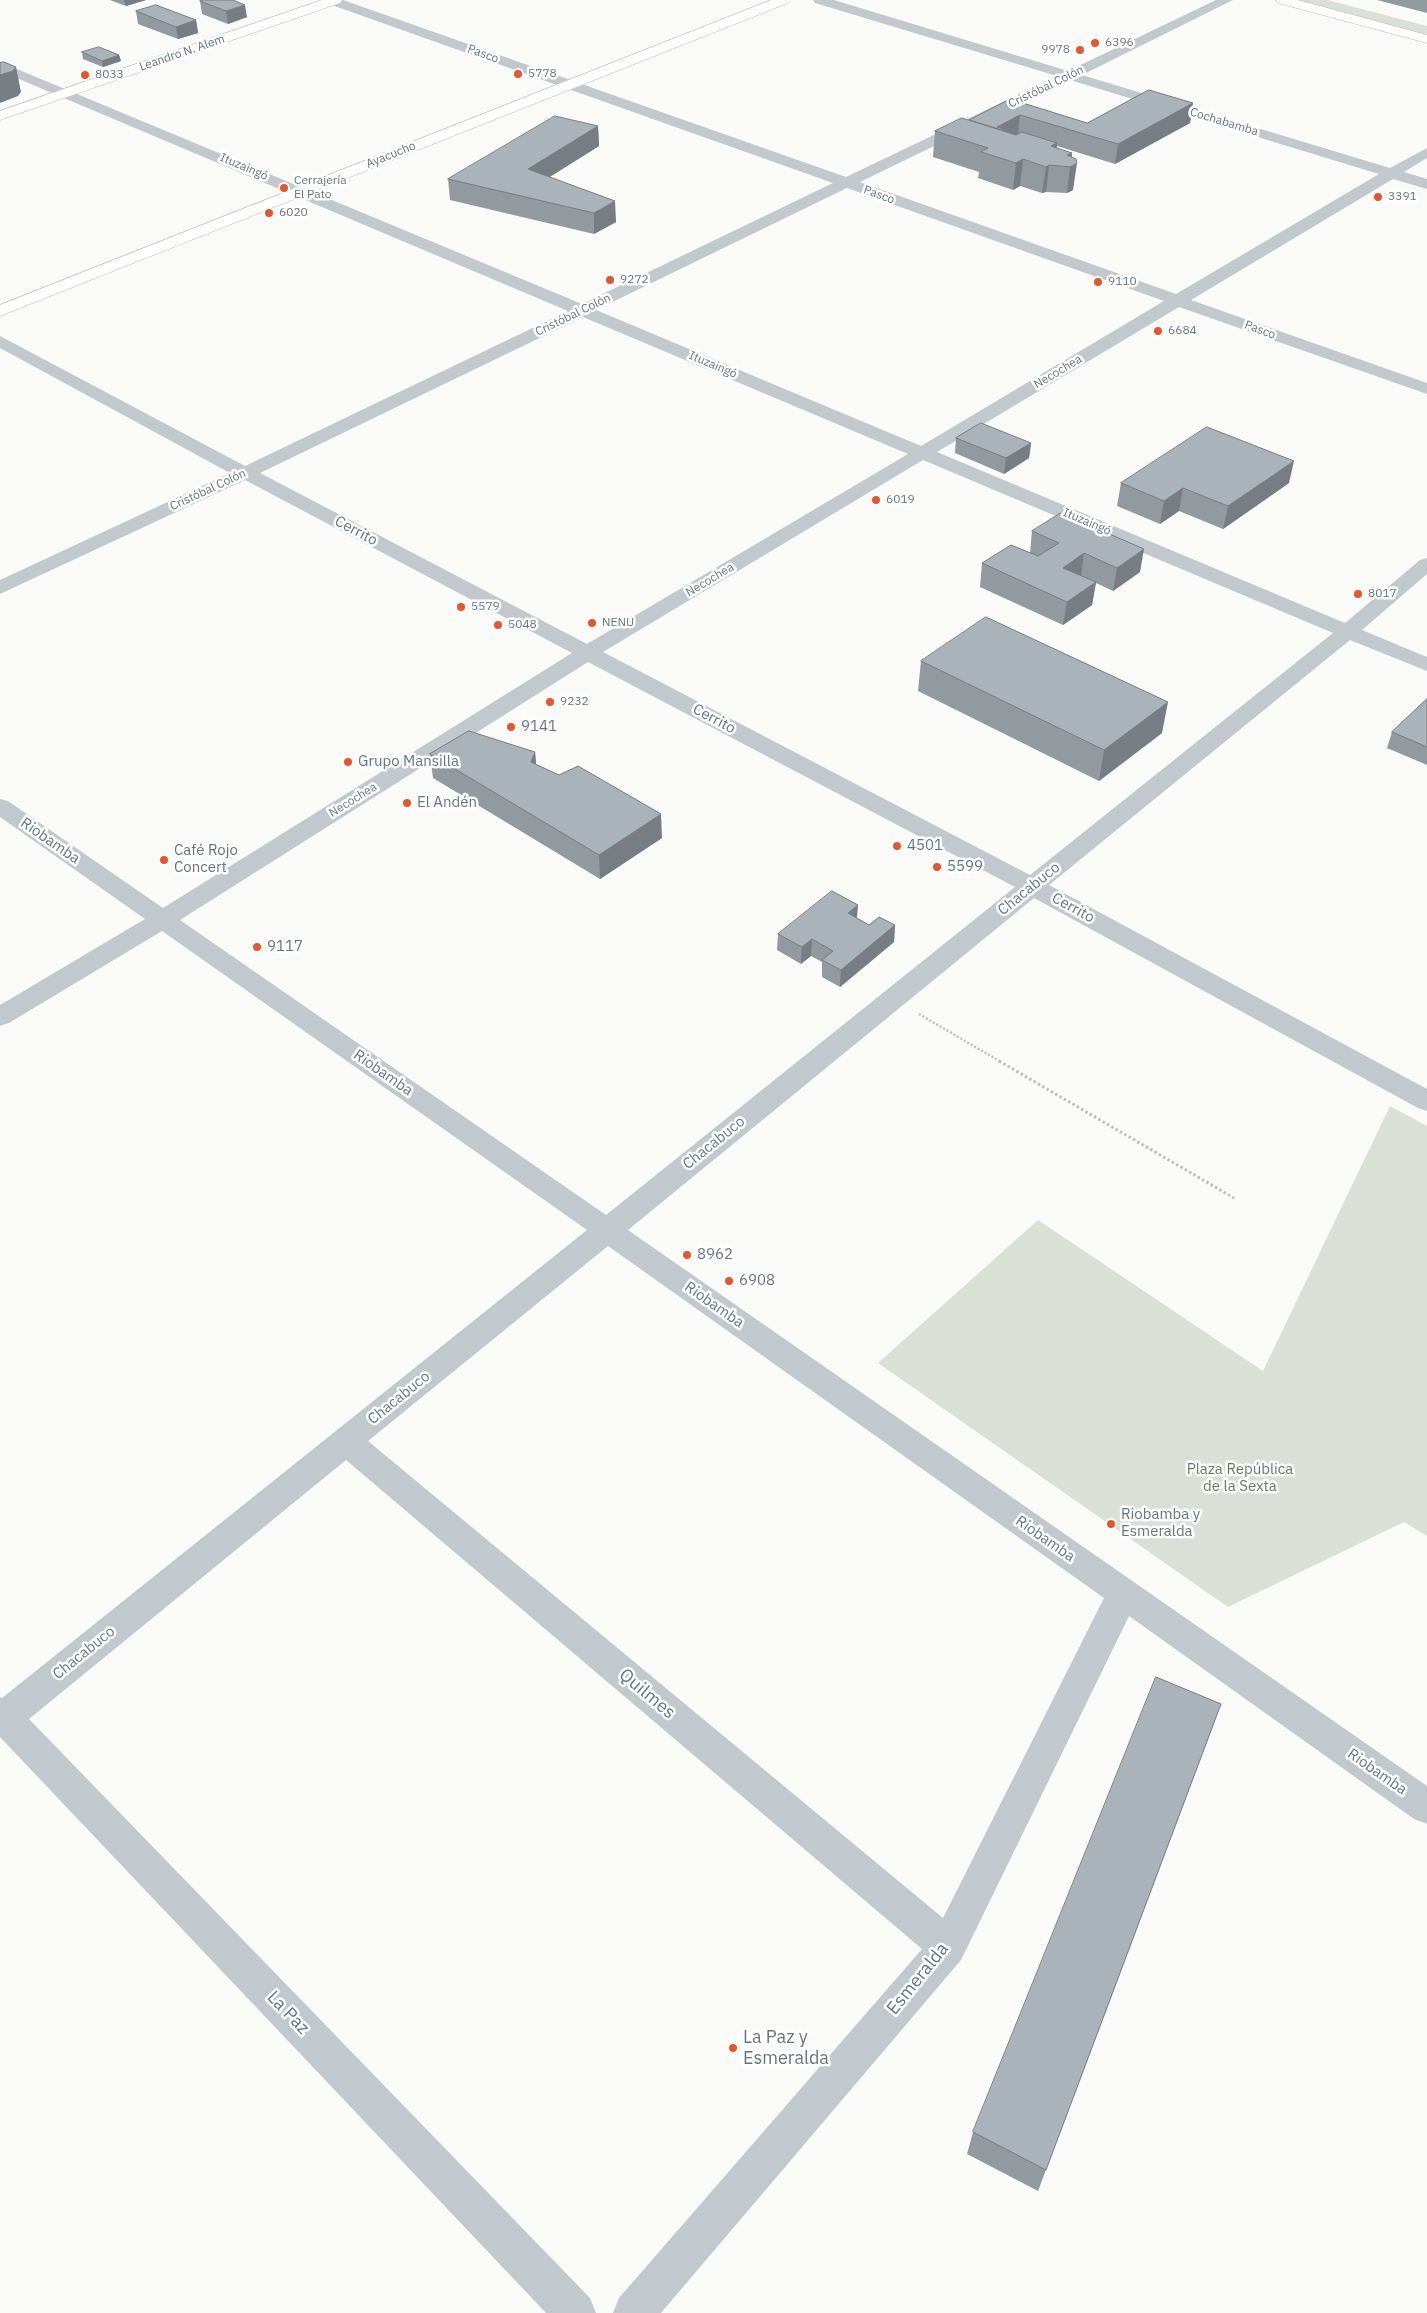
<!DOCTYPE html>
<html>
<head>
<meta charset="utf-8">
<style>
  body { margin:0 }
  canvas { display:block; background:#fafaf8 }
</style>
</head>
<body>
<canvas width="1427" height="2313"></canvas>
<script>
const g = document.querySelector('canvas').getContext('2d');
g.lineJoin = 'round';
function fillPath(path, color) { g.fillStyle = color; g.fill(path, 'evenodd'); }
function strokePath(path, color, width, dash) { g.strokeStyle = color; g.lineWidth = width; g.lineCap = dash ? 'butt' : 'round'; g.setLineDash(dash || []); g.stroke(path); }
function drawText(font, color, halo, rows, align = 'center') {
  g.font = font + ' "IBM Plex Sans",sans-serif'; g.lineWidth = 5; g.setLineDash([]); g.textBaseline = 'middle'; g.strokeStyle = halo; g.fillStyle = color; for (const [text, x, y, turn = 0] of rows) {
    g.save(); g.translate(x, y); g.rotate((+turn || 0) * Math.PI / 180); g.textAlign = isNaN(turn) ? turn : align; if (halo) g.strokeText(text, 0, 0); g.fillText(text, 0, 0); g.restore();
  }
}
const green = new Path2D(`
  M 1283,0 L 1327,0 L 1427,26 L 1427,39 Z
  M 1390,1106 L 1427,1126 L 1427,1536 L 1404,1522 L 1228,1607 L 878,1363 L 1038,1220 L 1263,1371 Z`);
const pathFar1 = new Path2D(`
  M 919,1014 L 1001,1062`);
const path = new Path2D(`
  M 999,1061 L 1234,1198`);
const minor = new Path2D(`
  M 324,0 L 343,0 L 846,177 L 1057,76 L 815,3 L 813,0 L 834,0 L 1068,71 L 1216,0 L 1233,0 L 1082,75 L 1390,168 L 1427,148 L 1427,158 L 1404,172 L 1427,179 L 1427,189 L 1393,179 L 1191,300 L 1427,383 L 1427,394 L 1179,307 L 937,452 L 1345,623 L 1420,560 L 1427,558 L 1427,574 L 1362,630 L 1427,657 L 1427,671 L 1350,640 L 1049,885 L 1427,1089 L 1427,1111 L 1418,1108 L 1034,898 L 628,1230 L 1427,1786 L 1427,1824 L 1414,1819 L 1129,1616 L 961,1960 L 661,2313 L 613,2313 L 619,2298 L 922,1949 L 346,1460 L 29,1719 L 590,2298 L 596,2313 L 546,2313 L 0,1737 L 0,1697 L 2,1698 L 587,1230 L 162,931 L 9,1023 L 0,1026 L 0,1005 L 145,919 L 0,817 L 0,799 L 8,801 L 163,908 L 572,653 L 245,480 L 0,594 L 0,580 L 230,473 L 0,348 L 0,336 L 245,466 L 568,311 L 0,71 L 0,62 L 582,304 L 833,183 L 326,3 ZM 1070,80 L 1379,174 L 1176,294 L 860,182 ZM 847,188 L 1164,301 L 921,446 L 596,310 ZM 583,317 L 908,454 L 587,644 L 260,473 ZM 923,460 L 1333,633 L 1030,875 L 603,652 ZM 588,662 L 1015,887 L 606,1215 L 180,920 ZM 608,1246 L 1104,1598 L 943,1918 L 368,1441 Z`);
const major = new Path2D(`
  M 322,0 L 342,0 L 340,3 L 0,120 L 0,111 Z
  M 771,0 L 790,0 L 788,3 L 0,316 L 0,305 Z
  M 1276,0 L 1298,0 L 1427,35 L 1427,43 L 1278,3 Z`);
const wall = new Path2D(`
  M 110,0 L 146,0 L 126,6 Z
  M 1377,0 L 1427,0 L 1427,13 Z
  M 200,1 L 247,17 L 228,24 L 202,14 Z
  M 136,11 L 196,20 L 198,33 L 178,39 L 138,24 Z
  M 82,52 L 119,55 L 121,61 L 103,67 L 83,59 Z
  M 1010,99 L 1087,123 L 1193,103 L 1190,123 L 1115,164 L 1057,146 L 1057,148 L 1072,157 L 1073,190 L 1067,193 L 1046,192 L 1042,193 L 1020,186 L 1013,190 L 978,178 L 979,172 L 933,157 L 935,131 L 969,120 Z
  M 598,126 L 599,146 L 550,177 L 616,222 L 594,234 L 450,200 L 448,179 Z
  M 956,438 L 1031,443 L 1029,458 L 1004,474 L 955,453 Z
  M 1121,483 L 1289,483 L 1223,529 L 1179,511 L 1160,524 L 1117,506 Z
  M 1032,531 L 1140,572 L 1113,591 L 1096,583 L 1092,605 L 1063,625 L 980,587 L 982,563 L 1030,553 Z
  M 921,661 L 1162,733 L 1099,781 L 918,691 Z
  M 1427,699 L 1427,765 L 1387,748 L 1392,732 Z
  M 535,752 L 536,764 L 662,838 L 600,879 L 433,778 L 430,754 Z
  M 858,905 L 857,918 L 869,925 L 895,925 L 894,942 L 840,987 L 822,977 L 822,962 L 811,956 L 801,964 L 777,950 L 778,934 Z
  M 1221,1704 L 1038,2191 L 967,2154 L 973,2132 Z`);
const shadedWall = new Path2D(`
  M 124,0 L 146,0 L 126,6 Z
  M 245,5 L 247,17 L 228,24 L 226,11 Z
  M 196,20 L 198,33 L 178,39 L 176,27 Z
  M 119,55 L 121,61 L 103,67 L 102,61 Z
  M 16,67 L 21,92 L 18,96 L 0,103 L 0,75 Z
  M 1193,103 L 1190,123 L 1115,164 L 1118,144 Z
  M 1020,115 L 1018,134 L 1003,142 L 997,127 Z
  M 598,126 L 599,146 L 530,189 L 528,169 Z
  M 1057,143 L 1055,166 L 1051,146 Z
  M 1072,153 L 1071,167 L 1077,163 L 1073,190 L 1067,193 L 1070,167 L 1067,155 Z
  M 1023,159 L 1020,186 L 1013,190 L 1016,163 Z
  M 1049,165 L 1046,192 L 1042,193 L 1046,167 Z
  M 615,201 L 616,222 L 594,234 L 594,213 Z
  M 1031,443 L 1029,458 L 1004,474 L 1006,458 Z
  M 1294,461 L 1289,483 L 1223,529 L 1228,506 Z
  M 1183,488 L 1179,511 L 1160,524 L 1164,501 Z
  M 1144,549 L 1140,572 L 1113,591 L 1117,568 Z
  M 1084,553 L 1081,577 L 1063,568 Z
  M 1096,582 L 1092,605 L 1063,625 L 1067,602 Z
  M 1168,702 L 1162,733 L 1099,781 L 1104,750 Z
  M 535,752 L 537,776 L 531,762 Z
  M 661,814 L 662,838 L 600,879 L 599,855 Z
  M 858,905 L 856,921 L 848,913 Z
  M 895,925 L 894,942 L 840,987 L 841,970 Z
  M 812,939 L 811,956 L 801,964 L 802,947 Z`);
const building = new Path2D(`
  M 204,0 L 233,0 L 245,5 L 226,11 L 200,1 Z
  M 156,5 L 196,20 L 176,27 L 136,11 Z
  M 99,47 L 119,55 L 102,61 L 82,52 Z
  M 4,62 L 16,67 L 13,71 L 0,75 L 0,63 Z
  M 1149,90 L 1193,103 L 1118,144 L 1020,115 L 997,127 L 1004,129 L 1002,130 L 969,120 L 1010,99 L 1087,123 Z
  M 555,116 L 598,126 L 528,169 L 615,201 L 594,213 L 448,179 Z
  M 962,118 L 1016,135 L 1022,132 L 1057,143 L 1051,146 L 1072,153 L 1067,155 L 1076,159 L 1077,163 L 1070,167 L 1049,165 L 1046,167 L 1023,159 L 1016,163 L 981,152 L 988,148 L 935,131 Z
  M 981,423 L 1031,443 L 1006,458 L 956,438 Z
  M 1207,427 L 1294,461 L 1228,506 L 1183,488 L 1164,501 L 1121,483 Z
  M 1061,513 L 1144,549 L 1117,568 L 1084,553 L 1063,568 L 1096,582 L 1067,602 L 982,563 L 1011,545 L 1038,556 L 1059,543 L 1032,531 Z
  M 986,617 L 1168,702 L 1104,750 L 921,661 Z
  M 1427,699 L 1427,747 L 1392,732 Z
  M 469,731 L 535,752 L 531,762 L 559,775 L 578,766 L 661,814 L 599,855 L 430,754 Z
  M 832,891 L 858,905 L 848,913 L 869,925 L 879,917 L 895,925 L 841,970 L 822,960 L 833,951 L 812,939 L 802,947 L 778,934 Z
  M 1156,1677 L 1221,1704 L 1046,2170 L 973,2132 Z`);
const markers = [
  [1095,43,5,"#e4572e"],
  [1080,50,5,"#e4572e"],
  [518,74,5,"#e4572e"],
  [85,75,5,"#e4572e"],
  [284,188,5,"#e4572e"],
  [1378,197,5,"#e4572e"],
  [269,213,5,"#e4572e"],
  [610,280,5,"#e4572e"],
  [1098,282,5,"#e4572e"],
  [1158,331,5,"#e4572e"],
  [876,500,5,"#e4572e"],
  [1358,594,5,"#e4572e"],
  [461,607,5,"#e4572e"],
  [592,623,5,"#e4572e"],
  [498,625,5,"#e4572e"],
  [550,702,5,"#e4572e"],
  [511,727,5,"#e4572e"],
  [348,762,5,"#e4572e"],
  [407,803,5,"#e4572e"],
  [897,846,5,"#e4572e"],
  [164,860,5,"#e4572e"],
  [937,867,5,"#e4572e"],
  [257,947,5,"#e4572e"],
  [687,1255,5,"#e4572e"],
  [729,1281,5,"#e4572e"],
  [1111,1524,5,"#e4572e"],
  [733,2048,5,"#e4572e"]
];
const farPoinames = [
  ["6396",1105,43],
  ["9978",1070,50,"right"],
  ["5778",528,74],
  ["8033",95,75],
  ["Cerrajería",294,181],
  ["El Pato",294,195],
  ["3391",1388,197],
  ["6020",279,213],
  ["9272",620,280],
  ["9110",1108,282],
  ["6684",1168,331],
  ["6019",886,500],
  ["8017",1368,594],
  ["5579",471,607],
  ["NENU",602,623],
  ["5048",508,625],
  ["9232",560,702]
];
const farStreetnames = [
  ["Leandro N. Alem",182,53,-19],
  ["Pasco",483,54,20],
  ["Cristóbal Colón",1046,87,-26],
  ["Cochabamba",1224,122,17],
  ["Ayacucho",391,155,-22],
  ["Ituzaingó",244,167,23],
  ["Pasco",879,195,20],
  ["Cristóbal Colón",573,315,-26],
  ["Pasco",1260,330,20],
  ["Ituzaingó",713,365,23],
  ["Necochea",1058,372,-31],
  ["Cristóbal Colón",208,490,-25],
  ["Ituzaingó",1087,522,23],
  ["Necochea",710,580,-31],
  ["Necochea",353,800,-32]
];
const streetNames = [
  ["Cerrito",356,531,28],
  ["Cerrito",714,719,28],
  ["Riobamba",50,841,35],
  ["Chacabuco",1029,889,-39],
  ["Cerrito",1073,908,29],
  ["Riobamba",383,1073,35],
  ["Chacabuco",714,1143,-39],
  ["Riobamba",714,1305,35],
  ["Chacabuco",399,1398,-39],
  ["Riobamba",1045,1539,35],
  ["Chacabuco",84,1653,-39],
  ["Riobamba",1377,1772,35]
];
const poiNames = [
  ["9141",521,727],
  ["Grupo Mansilla",358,762],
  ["El Andén",417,803],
  ["4501",907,846],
  ["Café Rojo",174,851],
  ["Concert",174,868],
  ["5599",947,867],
  ["9117",267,947],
  ["8962",697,1255],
  ["6908",739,1281],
  ["Riobamba y",1121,1515],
  ["Esmeralda",1121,1532]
];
const parkNames = [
  ["Plaza República",1240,1470],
  ["de la Sexta",1240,1487]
];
const nearStreetnames = [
  ["Quilmes",647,1694,40],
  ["Esmeralda",918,1979,-51],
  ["La Paz",288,2013,46]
];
const nearPoinames = [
  ["La Paz y",743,2038],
  ["Esmeralda",743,2059]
];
fillPath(green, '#dadfd7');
strokePath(major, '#b5babe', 1);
strokePath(pathFar1, '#bbbfc2', 2.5, [2, 2]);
strokePath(path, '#bbbfc2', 3, [2.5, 2.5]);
fillPath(minor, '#c3c8cc');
fillPath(major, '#fff');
fillPath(wall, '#929a9f');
fillPath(shadedWall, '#777d82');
fillPath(building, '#aab3b9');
strokePath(building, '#777d82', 1);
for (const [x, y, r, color] of markers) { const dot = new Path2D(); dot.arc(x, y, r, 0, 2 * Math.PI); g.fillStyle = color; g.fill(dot); strokePath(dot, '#fff', 2); }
drawText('12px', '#657683', '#fff', farPoinames, 'left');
drawText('12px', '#657683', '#fff', farStreetnames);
drawText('15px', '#657683', '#fff', streetNames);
drawText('15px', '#657683', '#fff', poiNames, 'left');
drawText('15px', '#687a64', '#fff', parkNames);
drawText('18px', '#657683', '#fff', nearStreetnames);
drawText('18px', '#657683', '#fff', nearPoinames, 'left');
</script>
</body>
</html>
